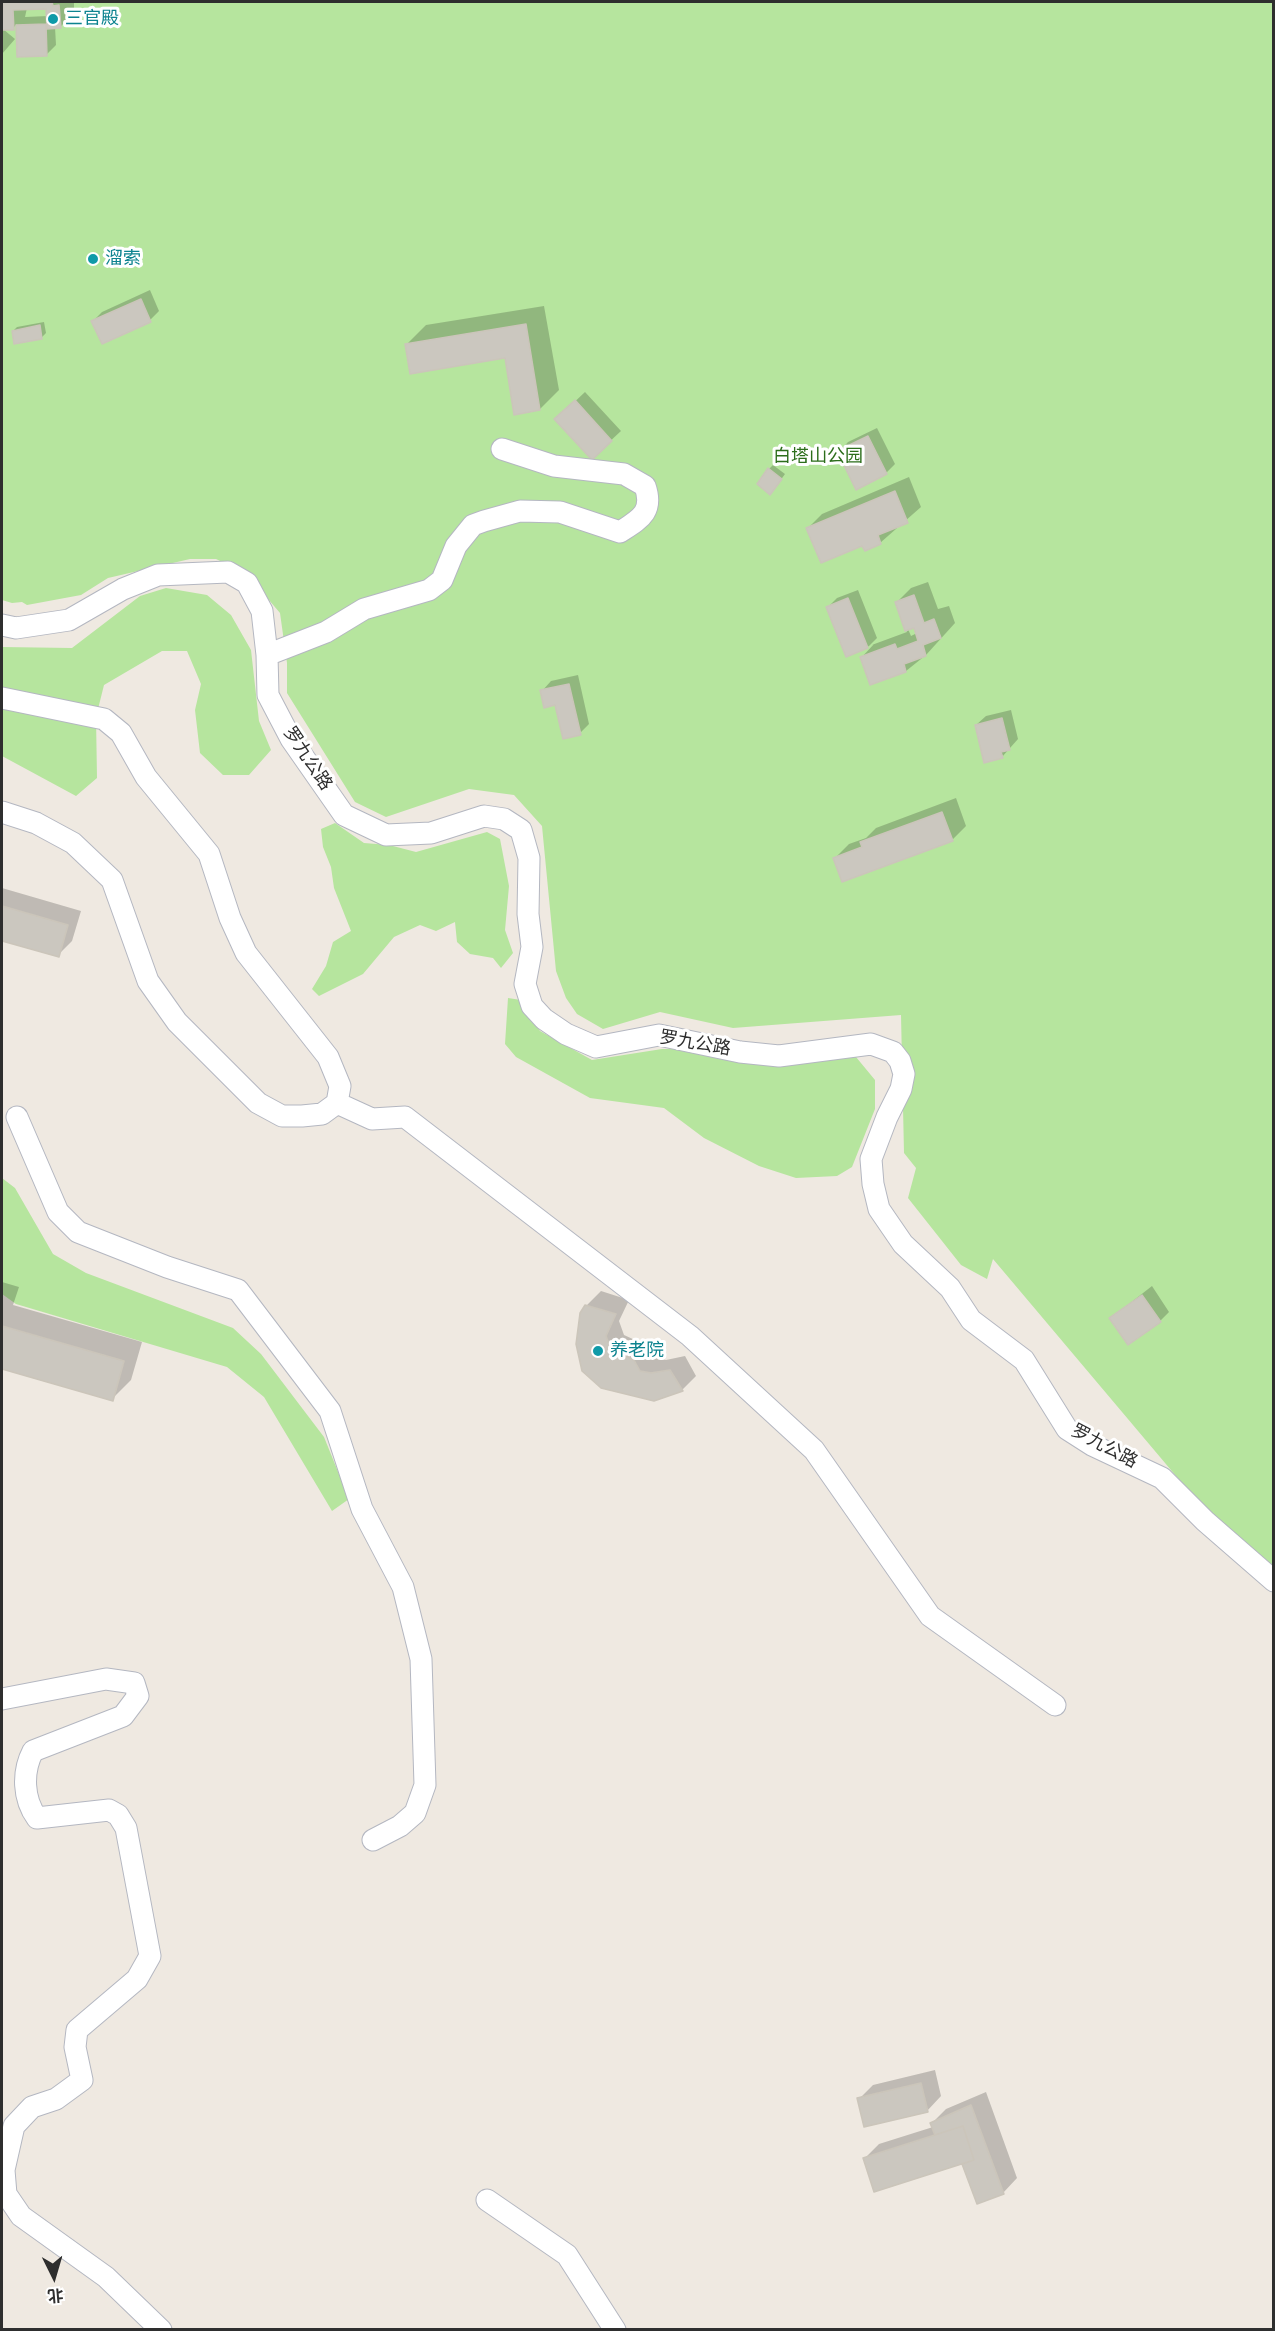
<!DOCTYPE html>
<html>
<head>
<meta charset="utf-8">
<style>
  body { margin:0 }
  #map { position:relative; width:1275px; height:2331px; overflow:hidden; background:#efe9e1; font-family:Roboto,"Noto Sans SC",sans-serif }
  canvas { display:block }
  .frame { position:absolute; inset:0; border:3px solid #2e2e2e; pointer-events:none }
  .north { position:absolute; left:24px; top:2247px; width:60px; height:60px; -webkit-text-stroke:4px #fff; paint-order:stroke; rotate:175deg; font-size:16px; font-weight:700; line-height:24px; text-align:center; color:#2e2e2e }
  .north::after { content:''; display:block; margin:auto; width:21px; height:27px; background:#2e2e2e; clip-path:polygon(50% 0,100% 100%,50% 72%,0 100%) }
</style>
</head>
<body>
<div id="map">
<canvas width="1275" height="2331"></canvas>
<div class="frame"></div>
<div class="north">北</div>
</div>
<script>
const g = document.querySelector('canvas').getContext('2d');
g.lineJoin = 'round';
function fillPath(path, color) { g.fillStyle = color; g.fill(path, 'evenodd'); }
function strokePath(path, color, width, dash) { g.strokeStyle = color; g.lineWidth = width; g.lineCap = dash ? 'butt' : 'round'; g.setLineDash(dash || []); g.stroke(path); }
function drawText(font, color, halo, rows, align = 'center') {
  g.font = font + ' Roboto,"Noto Sans SC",sans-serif'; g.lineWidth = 6; g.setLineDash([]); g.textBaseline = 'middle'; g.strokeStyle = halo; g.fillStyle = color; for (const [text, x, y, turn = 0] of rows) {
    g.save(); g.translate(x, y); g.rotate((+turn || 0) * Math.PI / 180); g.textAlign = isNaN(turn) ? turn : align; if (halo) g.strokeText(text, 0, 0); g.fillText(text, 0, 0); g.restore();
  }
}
const green = new Path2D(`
  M 2,2 L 1273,2 L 1273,1591 L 993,1259 L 987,1279 L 961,1265 L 908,1198 L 916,1168 L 904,1153 L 901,1015 L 733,1028 L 660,1012 L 603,1029 L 577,1014 L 566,998 L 556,971 L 542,826 L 514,795 L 469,789 L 386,817 L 355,802 L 287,693 L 287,663 L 280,613 L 246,573 L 216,559 L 190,559 L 108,578 L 81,595 L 27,605 L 22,602 L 12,603 L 2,600 Z
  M 166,588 L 207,595 L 231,615 L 251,650 L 259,721 L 271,750 L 249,775 L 223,775 L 200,753 L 195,710 L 201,684 L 187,651 L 162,651 L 104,685 L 96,717 L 97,778 L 76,796 L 2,756 L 2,647 L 72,648 L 140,596 Z
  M 335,823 L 364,843 L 389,845 L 416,852 L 487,832 L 500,839 L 509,886 L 505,930 L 513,953 L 501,968 L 493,958 L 470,954 L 457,942 L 455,922 L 436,931 L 420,925 L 394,937 L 363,974 L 319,996 L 312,989 L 326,966 L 333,942 L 351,931 L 334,888 L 331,867 L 323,847 L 321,829 Z
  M 508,998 L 521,1000 L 540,1031 L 592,1060 L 662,1049 L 695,1049 L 818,1060 L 856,1057 L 875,1080 L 875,1109 L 852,1167 L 837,1176 L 796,1178 L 759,1166 L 704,1138 L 664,1108 L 590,1098 L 516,1057 L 505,1044 Z
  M 2,1178 L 15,1188 L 53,1254 L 86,1273 L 233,1328 L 261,1354 L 324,1437 L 349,1499 L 332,1511 L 264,1397 L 227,1367 L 16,1304 L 2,1294 Z`);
const shadow = new Path2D(`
  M 4,2 L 74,2 L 74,13 L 60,27 L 55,27 L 56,45 L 47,54 L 19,55 L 17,24 L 13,28 L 3,29 L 15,39 L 2,54 L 2,7 ZM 47,7 L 48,16 L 25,17 L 27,8 Z
  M 150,290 L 159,311 L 150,320 L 93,321 L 102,312 Z
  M 544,306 L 559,390 L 540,409 L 506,357 L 407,344 L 426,325 Z
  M 44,322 L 46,333 L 41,338 L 13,331 L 17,327 Z
  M 585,392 L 621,431 L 592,458 L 566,410 Z
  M 877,428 L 895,464 L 886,473 L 839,452 L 848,442 Z
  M 773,465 L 785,474 L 774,489 L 769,469 Z
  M 909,477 L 921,507 L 880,543 L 863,544 L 808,528 L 822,514 Z
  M 928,582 L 938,609 L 949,606 L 955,623 L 926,655 L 906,671 L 861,658 L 874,644 L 847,655 L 828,607 L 837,598 L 858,590 L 877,638 L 869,646 L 907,632 L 897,602 L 911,588 ZM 915,626 L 917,633 L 911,636 L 908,629 Z
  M 578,675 L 589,724 L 580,733 L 542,691 L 551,681 Z
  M 1011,710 L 1018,739 L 1002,757 L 976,725 L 986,716 Z
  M 956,798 L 966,826 L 952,840 L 835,858 L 849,844 L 866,838 L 876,828 Z
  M 2,888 L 81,911 L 72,941 L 58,955 L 2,939 Z
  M 2,1282 L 19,1287 L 13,1305 L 142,1342 L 131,1380 L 112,1399 L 2,1367 Z
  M 1152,1286 L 1169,1312 L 1160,1321 L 1111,1318 Z
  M 601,1291 L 629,1300 L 619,1321 L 624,1335 L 648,1346 L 654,1357 L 666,1360 L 685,1356 L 696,1376 L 682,1390 L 602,1387 L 586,1306 Z
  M 935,2070 L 941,2096 L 927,2111 L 859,2099 L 873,2085 Z
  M 986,2092 L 1017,2178 L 1003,2193 L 978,2202 L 963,2162 L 865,2158 L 879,2144 L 933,2127 L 932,2123 L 946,2109 Z`);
const building = new Path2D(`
  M 3,2 L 52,2 L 53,6 L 59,5 L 61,28 L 47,29 L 46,9 L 13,10 L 14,30 L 2,30 Z
  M 46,24 L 47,56 L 17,57 L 16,25 Z
  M 141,299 L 151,322 L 102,344 L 91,321 Z
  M 526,324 L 540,410 L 514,415 L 505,358 L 410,374 L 405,344 Z
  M 40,325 L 42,339 L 14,344 L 12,331 Z
  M 575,400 L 612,441 L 592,460 L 554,419 Z
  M 868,436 L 887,474 L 856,490 L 837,451 Z
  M 768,468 L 782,479 L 770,495 L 757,484 Z
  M 895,491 L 908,523 L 878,535 L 881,544 L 865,551 L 862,546 L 821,563 L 806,528 Z
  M 914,595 L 924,623 L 934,619 L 941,638 L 923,645 L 926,656 L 904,664 L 906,672 L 870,685 L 860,657 L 895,644 L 897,649 L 918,641 L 914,628 L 905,631 L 895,602 Z
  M 848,598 L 868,648 L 846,657 L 826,607 Z
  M 569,684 L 581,735 L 563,739 L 555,705 L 544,708 L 540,690 Z
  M 1002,718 L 1010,750 L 1001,752 L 1003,758 L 984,763 L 975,725 Z
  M 942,812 L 953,841 L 842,882 L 833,858 L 862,847 L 860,842 Z
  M 2,906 L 68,925 L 59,957 L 2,941 Z
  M 1142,1295 L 1161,1322 L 1128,1345 L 1109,1318 Z
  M 585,1305 L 616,1314 L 606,1336 L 611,1349 L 634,1360 L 640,1371 L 651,1373 L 670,1370 L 683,1391 L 654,1401 L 601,1388 L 582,1371 L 576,1344 L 580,1313 Z
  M 2,1326 L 124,1361 L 113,1401 L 2,1369 Z
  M 921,2083 L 928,2112 L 864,2127 L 857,2098 Z
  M 971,2105 L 1004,2194 L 977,2204 L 962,2164 L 974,2160 L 963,2126 L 935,2135 L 930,2123 Z
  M 963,2126 L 974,2160 L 874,2192 L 863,2158 Z`);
const minor = new Path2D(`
  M 2,625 L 16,628 L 69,620 L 123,589 L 158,575 L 228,572 L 247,583 L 262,611 L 267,655 L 268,695 L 291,739 L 344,815 L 386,835 L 431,833 L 484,816 L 504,819 L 521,830 L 529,858 L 528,914 L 532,947 L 525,984 L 532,1006 L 544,1019 L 566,1034 L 596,1047 L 659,1035 L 740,1052 L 779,1056 L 871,1044 L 893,1052 L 900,1061 L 904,1074 L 901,1089 L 887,1117 L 871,1159 L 873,1184 L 879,1209 L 903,1244 L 950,1288 L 971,1320 L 1024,1360 L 1067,1429 L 1092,1445 L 1162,1478 L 1205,1521 L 1274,1581
  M 267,655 L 326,632 L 364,609 L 429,590 L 442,580 L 456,546 L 473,525 L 484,521 L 520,511 L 560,512 L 620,532 C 640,519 654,512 645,486 L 624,474 L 554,466 L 502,449
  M 2,698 L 104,719 L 121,733 L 146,777 L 209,854 L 230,918 L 246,953 L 328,1057 L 340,1086 L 337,1103 L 322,1114 L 302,1116 L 282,1116 L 258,1103 L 177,1022 L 148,981 L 112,880 L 73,843 L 36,823 L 2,812
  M 337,1103 L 372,1119 L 405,1117 L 690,1336 L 814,1450 L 930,1616 L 1055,1705
  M 17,1117 L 58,1212 L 78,1232 L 167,1267 L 238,1290 L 330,1411 L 362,1509 L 403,1587 L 421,1659 L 425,1785 L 415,1813 L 400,1826 L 373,1840
  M 2,1699 L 106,1679 L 134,1683 L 138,1696 L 123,1716 L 33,1751 C 22,1772 23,1799 37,1818 L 109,1810 L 118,1815 L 126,1828 L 150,1956 L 137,1979 L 77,2030 L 75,2047 L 82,2080 L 56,2099 L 32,2107 L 14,2126 L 4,2170 L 6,2194 L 21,2216 L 106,2277 L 161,2330
  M 487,2200 L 567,2255 L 615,2330`);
const markers = [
  [53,19,6,"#0f9aa8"],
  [93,259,6,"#0f9aa8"],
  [598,1351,6,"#0f9aa8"]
];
const cultureNames = [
  ["三官殿",65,19],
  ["溜索",105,259],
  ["养老院",610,1351]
];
const parkNames = [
  ["白塔山公园",818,457]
];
const streetNames = [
  ["罗九公路",307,759,56],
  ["罗九公路",695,1044,10],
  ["罗九公路",1104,1447,28]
];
fillPath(green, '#b6e59e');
fillPath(shadow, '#0003');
fillPath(building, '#cbc7bf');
strokePath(building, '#cbc5ba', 1.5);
strokePath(minor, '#b4b7c1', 23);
strokePath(minor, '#fff', 21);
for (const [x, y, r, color] of markers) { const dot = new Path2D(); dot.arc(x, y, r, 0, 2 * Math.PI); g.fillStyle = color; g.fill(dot); strokePath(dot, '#fff', 2); }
drawText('18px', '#0d838f', '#fff', cultureNames, 'left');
drawText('18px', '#2c6e1b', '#fff', parkNames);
drawText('18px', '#2e2e2e', '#fff', streetNames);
</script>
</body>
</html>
